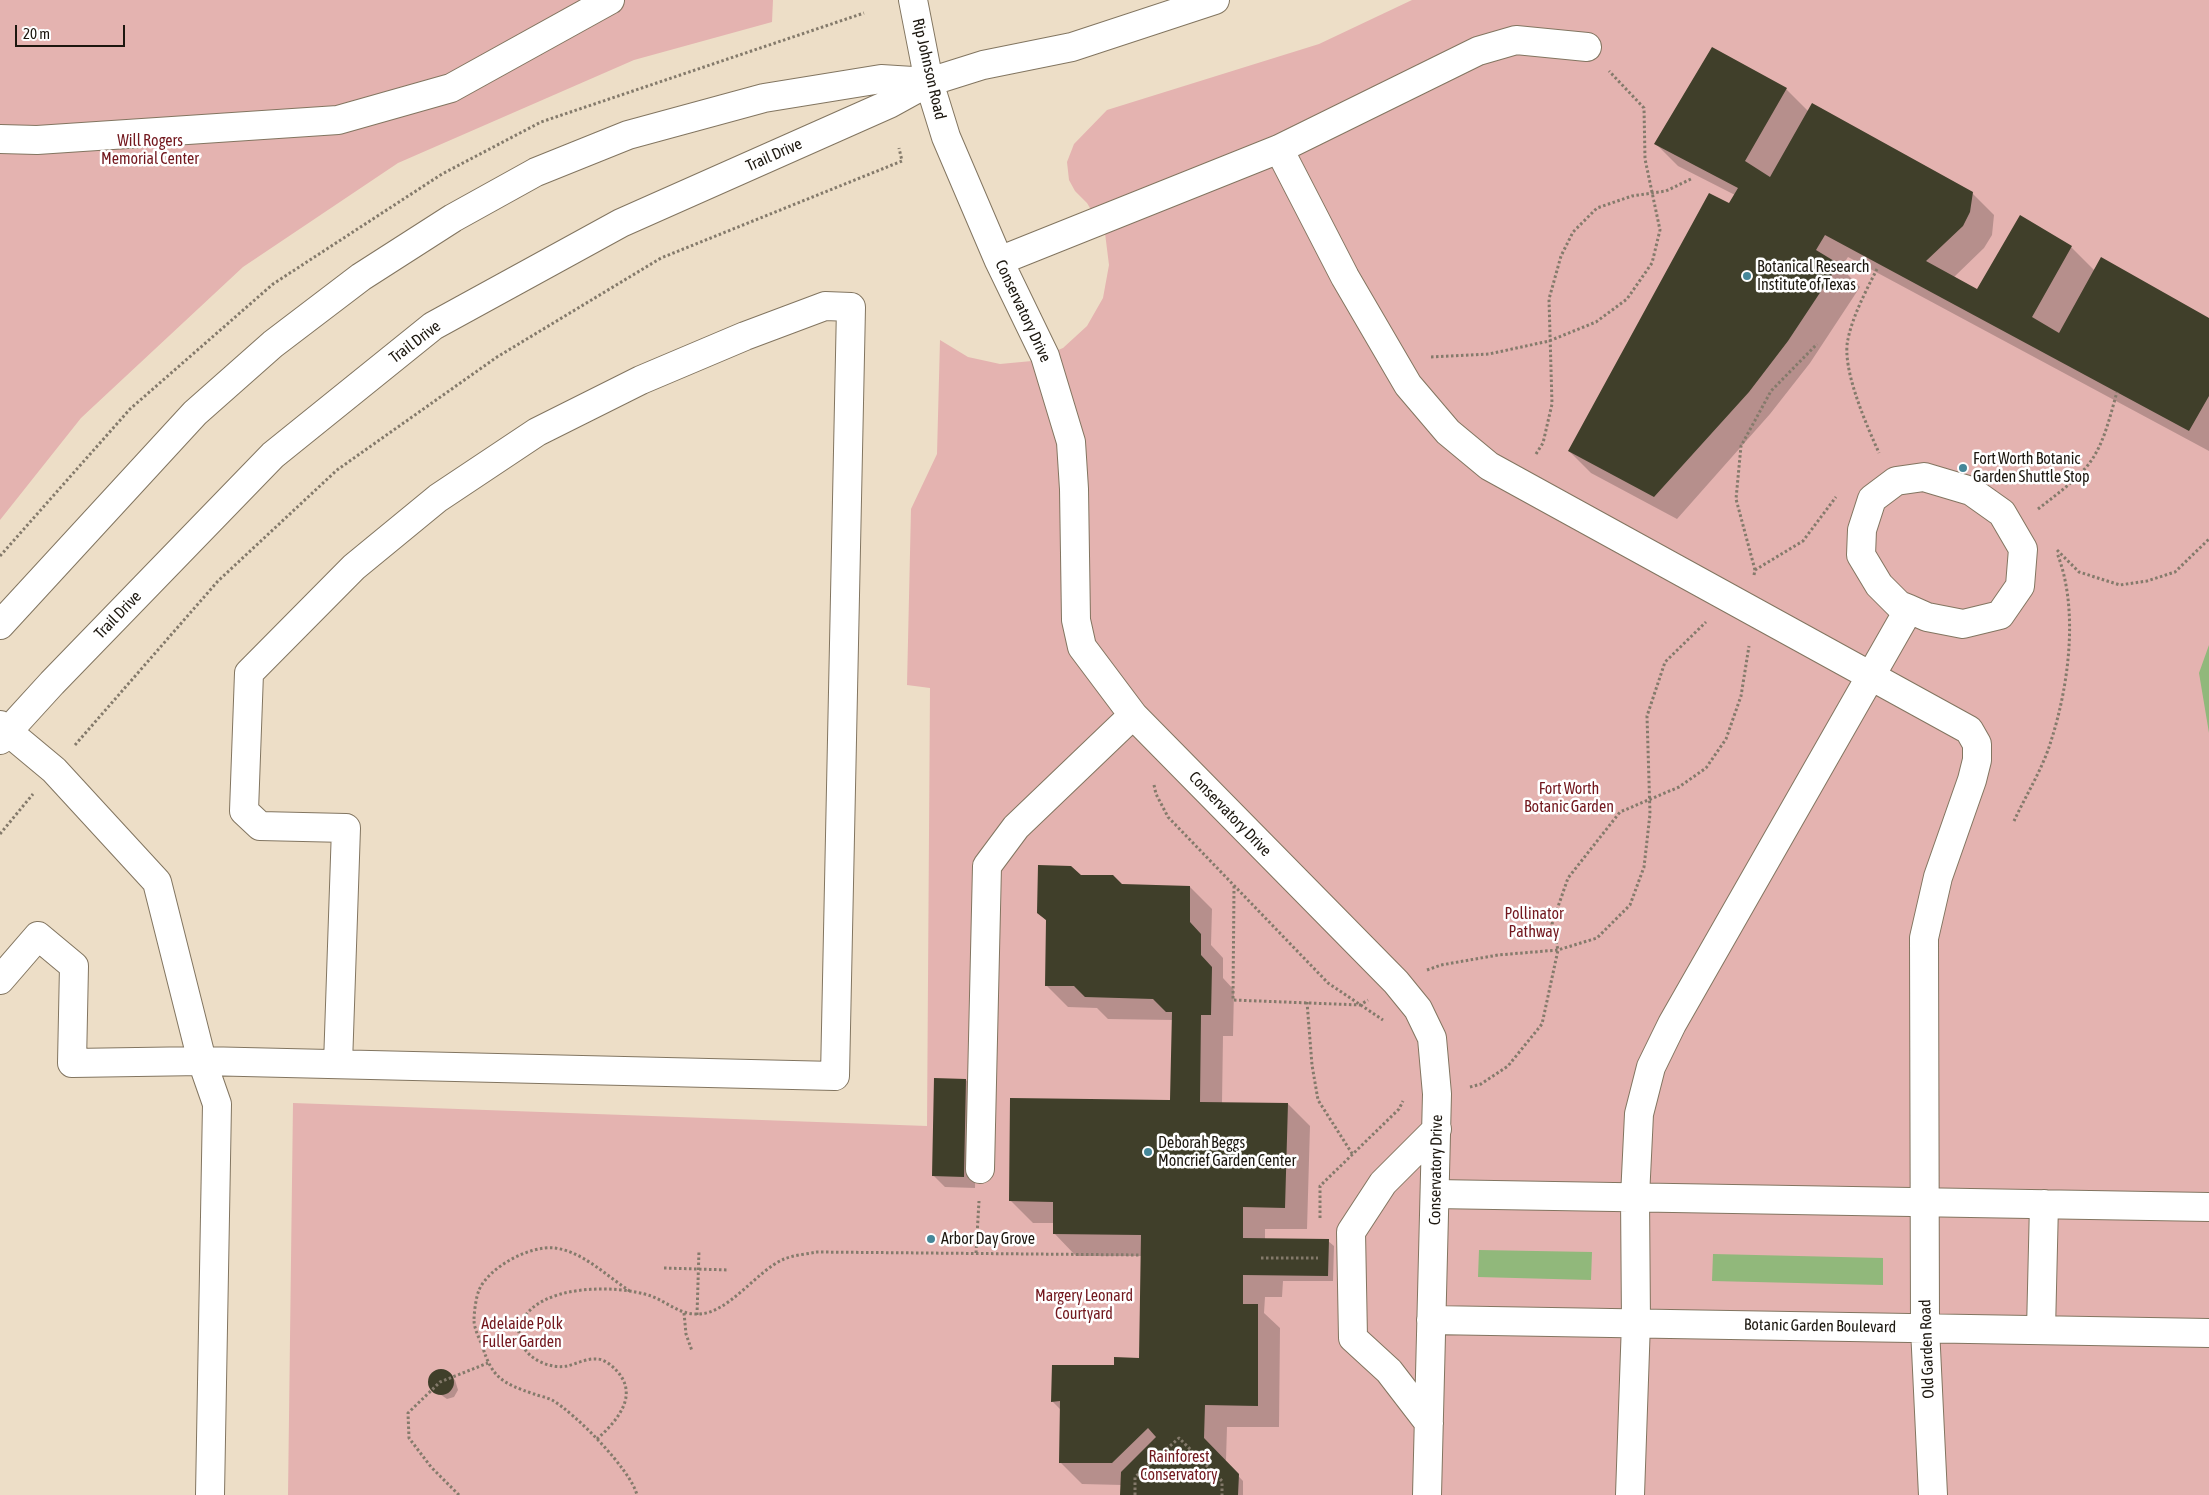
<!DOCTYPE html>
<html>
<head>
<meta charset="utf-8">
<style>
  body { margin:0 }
  #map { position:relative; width:2209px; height:1495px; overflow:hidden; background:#eddec7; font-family:"Asap Condensed",sans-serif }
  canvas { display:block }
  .scale { position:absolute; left:15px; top:25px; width:110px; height:22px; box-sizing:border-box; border:2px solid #1c170f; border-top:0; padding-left:6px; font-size:15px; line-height:18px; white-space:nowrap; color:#1c170f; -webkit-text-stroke:4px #fff; paint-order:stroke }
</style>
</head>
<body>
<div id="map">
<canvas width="2209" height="1495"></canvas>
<div class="scale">20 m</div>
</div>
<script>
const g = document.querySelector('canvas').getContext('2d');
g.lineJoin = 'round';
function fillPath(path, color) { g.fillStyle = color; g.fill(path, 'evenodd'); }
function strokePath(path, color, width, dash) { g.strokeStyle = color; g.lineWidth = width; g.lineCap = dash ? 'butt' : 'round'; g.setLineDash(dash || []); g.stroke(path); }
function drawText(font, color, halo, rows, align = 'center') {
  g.font = font + ' "Asap Condensed",sans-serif'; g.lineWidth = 5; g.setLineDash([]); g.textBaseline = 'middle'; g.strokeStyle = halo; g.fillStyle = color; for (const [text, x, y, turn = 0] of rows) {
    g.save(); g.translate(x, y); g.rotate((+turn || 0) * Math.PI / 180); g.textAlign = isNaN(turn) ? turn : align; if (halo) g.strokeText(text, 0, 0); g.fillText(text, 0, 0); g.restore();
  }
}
const green = new Path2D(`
  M 0,0 L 773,0 L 772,22 L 634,60 L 398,163 L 243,267 L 81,418 L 0,520 Z
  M 1412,0 L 2209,0 L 2209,1495 L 288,1495 L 293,1103 L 927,1126 L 930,688 L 907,685 L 911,509 L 937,454 L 940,340 L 968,357 L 1000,364 L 1032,361 L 1063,348 L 1087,326 L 1103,298 L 1109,265 L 1105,233 L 1087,203 L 1075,191 L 1069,180 L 1067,162 L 1074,144 L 1107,110 L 1319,44 Z`);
const water = new Path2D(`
  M 2209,645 L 2209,733 L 2199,673 Z
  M 1479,1250 L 1592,1252 L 1591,1280 L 1478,1277 Z
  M 1713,1254 L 1883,1258 L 1883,1285 L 1712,1281 Z`);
const shadow = new Path2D(`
  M 1712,49 L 1786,89 L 1808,111 L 1972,193 L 1994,215 L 1992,235 L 1984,248 L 1954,277 L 1977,290 L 2071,247 L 2095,271 L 2209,319 L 2209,451 L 1848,257 L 1841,268 L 1860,287 L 1810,363 L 1770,414 L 1677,519 L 1591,473 L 1569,451 L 1735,195 L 1678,166 L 1656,144 Z
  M 1080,876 L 1122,886 L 1190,887 L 1212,909 L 1211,945 L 1223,958 L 1223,978 L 1234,990 L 1233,1036 L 1223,1036 L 1222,1103 L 1288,1104 L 1310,1126 L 1307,1229 L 1265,1229 L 1265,1239 L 1328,1241 L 1334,1246 L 1333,1281 L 1283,1281 L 1282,1297 L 1265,1297 L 1264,1313 L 1280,1328 L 1279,1427 L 1227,1427 L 1226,1460 L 1223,1460 L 1243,1481 L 1243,1495 L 1121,1495 L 1122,1485 L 1082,1484 L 1060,1462 L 1061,1410 L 1052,1401 L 1115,1366 L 1140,1359 L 1142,1256 L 1076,1256 L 1054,1233 L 1054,1223 L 1033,1223 L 1010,1200 L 1171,1102 L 1173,1020 L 1108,1019 L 1097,1008 L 1068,1007 L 1046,985 L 1047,921 L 1038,912 Z
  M 966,1080 L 977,1092 L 975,1188 L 945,1187 L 933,1175 Z
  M 443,1370 L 455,1380 L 458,1390 L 454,1397 L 447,1399 L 431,1388 L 429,1381 L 435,1371 Z`);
const building = new Path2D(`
  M 1712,47 L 1787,88 L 1745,161 L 1770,177 L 1812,103 L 1973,192 L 1970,212 L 1963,226 L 1926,261 L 1977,289 L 2020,215 L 2072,246 L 2032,317 L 2059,333 L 2101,257 L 2209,318 L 2209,396 L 2189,431 L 1825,235 L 1816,250 L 1839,264 L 1788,341 L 1749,392 L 1654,497 L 1568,451 L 1709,193 L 1729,203 L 1738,188 L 1654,144 Z
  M 1038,865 L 1071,866 L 1081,875 L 1113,875 L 1122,884 L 1190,886 L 1190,922 L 1201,934 L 1201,955 L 1212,967 L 1211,1015 L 1201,1015 L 1200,1102 L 1288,1103 L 1285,1208 L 1243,1207 L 1243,1238 L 1329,1239 L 1328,1276 L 1243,1275 L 1243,1304 L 1258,1304 L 1258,1406 L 1205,1405 L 1204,1438 L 1239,1474 L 1238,1495 L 1120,1495 L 1121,1472 L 1156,1437 L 1148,1428 L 1112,1463 L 1059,1463 L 1060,1401 L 1051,1402 L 1052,1365 L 1114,1365 L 1114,1357 L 1139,1358 L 1141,1235 L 1053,1234 L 1053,1202 L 1009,1201 L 1010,1098 L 1170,1100 L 1172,1012 L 1166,1012 L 1153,999 L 1085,997 L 1074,986 L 1045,986 L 1046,920 L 1037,913 Z
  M 934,1078 L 966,1079 L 964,1177 L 932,1176 Z
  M428 1382a13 13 0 1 1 26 0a13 13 0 1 1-26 0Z`);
const path = new Path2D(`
  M 1877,269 C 1866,291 1853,315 1848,339 C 1841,368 1867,426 1879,453
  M 1431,357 L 1489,354 L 1549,341 L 1596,322 L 1627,299 L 1652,263 L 1660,230 L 1645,159 L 1644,108 L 1609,71
  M 1536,454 L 1543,443 L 1552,404 L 1549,299 L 1561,256 L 1573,232 L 1597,208 L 1632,196 L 1666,191 L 1693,178
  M 2038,509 C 2056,495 2074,482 2088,465 C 2104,445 2110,416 2117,392
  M 2057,550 L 2079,572 L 2120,585 L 2147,581 L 2175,572 L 2209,539
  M 0,556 L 130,409 L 273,284 L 442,174 L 541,122 L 864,13
  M 1755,570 L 1736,499 L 1741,446 L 1771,391 L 1817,344
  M 1754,575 L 1755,570 L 1803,541 L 1836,497
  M 75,745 L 218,581 L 337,470 L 497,357 L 661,258 L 902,161 L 899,148
  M 1154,785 L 1156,794 L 1168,817 L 1328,983 L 1383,1020
  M 2014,821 C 2026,795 2043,768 2051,741 C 2069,685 2079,608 2057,553
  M 0,834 L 33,794
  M 1234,886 L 1233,1000 L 1360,1005 L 1368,1000
  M 1427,970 L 1441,965 L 1498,955 L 1558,950 L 1597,938 L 1630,905 L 1644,867 L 1650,814 L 1647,716 L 1665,662 L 1706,622
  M 1307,1002 L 1312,1065 L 1318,1100 L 1353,1155
  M 1470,1087 L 1481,1084 L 1508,1066 L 1542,1024 L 1558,950 L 1552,924 L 1568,878 L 1620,812 L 1679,787 L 1706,768 L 1726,739 L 1741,696 L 1749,646
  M 1320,1218 L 1320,1186 L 1399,1109 L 1403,1101
  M 976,1253 L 979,1201
  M 1261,1258 L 1318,1258
  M 664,1268 L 729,1270
  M 630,1291 C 606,1276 584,1252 555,1248 C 530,1245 489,1267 479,1290 C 476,1297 474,1313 474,1320 C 474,1328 479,1338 482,1345 C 492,1378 502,1383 534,1394 C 539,1396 546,1397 552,1400 C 575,1413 631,1470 637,1495
  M 684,1313 L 686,1334 L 692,1351
  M 697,1315 L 699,1250
  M 597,1439 C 617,1421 640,1395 616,1370 C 611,1365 604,1359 597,1359 C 587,1358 576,1364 567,1366 C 552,1369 532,1361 524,1348 C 519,1340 517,1332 521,1323 C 538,1284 616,1284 651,1296 C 667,1302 679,1314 696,1314 C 727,1316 756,1271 784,1259 C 794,1255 807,1254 817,1252 L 1140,1255
  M 459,1495 L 431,1467 L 409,1438 L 408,1413 L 440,1382 L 488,1363
  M 1135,1495 L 1135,1477 L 1179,1438 L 1222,1481 L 1222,1495`);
const minor = new Path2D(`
  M 913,0 L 929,82 L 946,137 L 999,261 L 1045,356 L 1071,442 L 1074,489 L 1076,620 L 1082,647 L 1133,715 L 1396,982 L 1418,1009 L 1432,1038 L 1437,1094 L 1427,1495
  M 0,139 L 37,140 L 338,120 L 451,88 L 610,0
  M 1279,149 L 1345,277 L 1408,385 L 1448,432 L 1489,466 L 1969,730 L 1977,744 L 1977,760 L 1972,780 L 1938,877 L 1924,938 L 1925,1328 L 1933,1495
  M 999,261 L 1279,149 L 1478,51 L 1516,40 L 1587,47
  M 1924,477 L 1971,491 L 2002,513 L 2023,549 L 2020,586 L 2000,615 L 1963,624 L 1927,617 L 1909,609 L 1899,605 L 1879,585 L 1861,555 L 1862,530 L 1872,499 L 1896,481 Z
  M 0,625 L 195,413 L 273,344 L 361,277 L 453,218 L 536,172 L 628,135 L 764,98 L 881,79 L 929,82
  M 0,725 L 54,770 L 157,882 L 202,1061 L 217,1104 L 210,1495
  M 0,740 L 52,683 L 273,455 L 433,326 L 621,223 L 889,104 L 929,82 L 983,65 L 1072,47 L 1215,0
  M 0,980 L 38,936 L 74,966 L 72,1063 L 202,1061 L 835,1076 L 851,307 L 825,306 L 745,336 L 641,380 L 537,432 L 438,498 L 354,567 L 249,673 L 244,811 L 260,826 L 346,828 L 338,1064
  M 980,1169 L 987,866 L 1016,827 L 1133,715
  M 1435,1194 L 2209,1207
  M 1431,1320 L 2209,1333
  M 2041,1330 L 2044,1204
  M 1429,1423 L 1389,1371 L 1353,1338 L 1351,1232 L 1383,1183 L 1437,1129
  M 1630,1495 L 1636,1322 L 1635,1197 L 1639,1114 L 1651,1067 L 1672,1024 L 1909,609`);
const markers = [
  [1747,276,5,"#458799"],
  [1963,468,5,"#458799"],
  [1148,1152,5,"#458799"],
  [931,1239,5,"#458799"]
];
const streetNames = [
  ["Rip Johnson Road",929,69,77],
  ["Trail Drive",774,155,-24],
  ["Conservatory Drive",1023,311,65],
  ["Trail Drive",415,342,-37],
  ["Trail Drive",118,615,-46],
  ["Conservatory Drive",1230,814,46],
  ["Conservatory Drive",1436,1170,-89],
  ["Botanic Garden Boulevard",1820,1326,1],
  ["Old Garden Road",1927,1349,-92]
];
const parkNames = [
  ["Will Rogers",150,141],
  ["Memorial Center",150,159],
  ["Fort Worth",1569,789],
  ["Botanic Garden",1569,807],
  ["Pollinator",1534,914],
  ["Pathway",1534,932],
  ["Margery Leonard",1084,1296],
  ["Courtyard",1084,1314],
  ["Adelaide Polk",522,1324],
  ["Fuller Garden",522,1342],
  ["Rainforest",1179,1457],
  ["Conservatory",1179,1475]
];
const poiNames = [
  ["Botanical Research",1757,267],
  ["Institute of Texas",1757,285],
  ["Fort Worth Botanic",1973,459],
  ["Garden Shuttle Stop",1973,477],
  ["Deborah Beggs",1158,1143],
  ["Moncrief Garden Center",1158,1161],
  ["Arbor Day Grove",941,1239]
];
fillPath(green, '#e4b3b0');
fillPath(water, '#91b87b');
fillPath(shadow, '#0003');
fillPath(building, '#403f2a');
strokePath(minor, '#827560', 30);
strokePath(path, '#847a6b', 3, [2.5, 2.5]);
strokePath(minor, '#fff', 28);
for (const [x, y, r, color] of markers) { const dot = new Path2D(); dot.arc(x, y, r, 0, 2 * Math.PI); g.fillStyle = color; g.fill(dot); strokePath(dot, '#fff', 2); }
drawText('16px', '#1c170f', '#fff', streetNames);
drawText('16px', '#72171d', '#fff', parkNames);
drawText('16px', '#1c170f', '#fff', poiNames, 'left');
</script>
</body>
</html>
